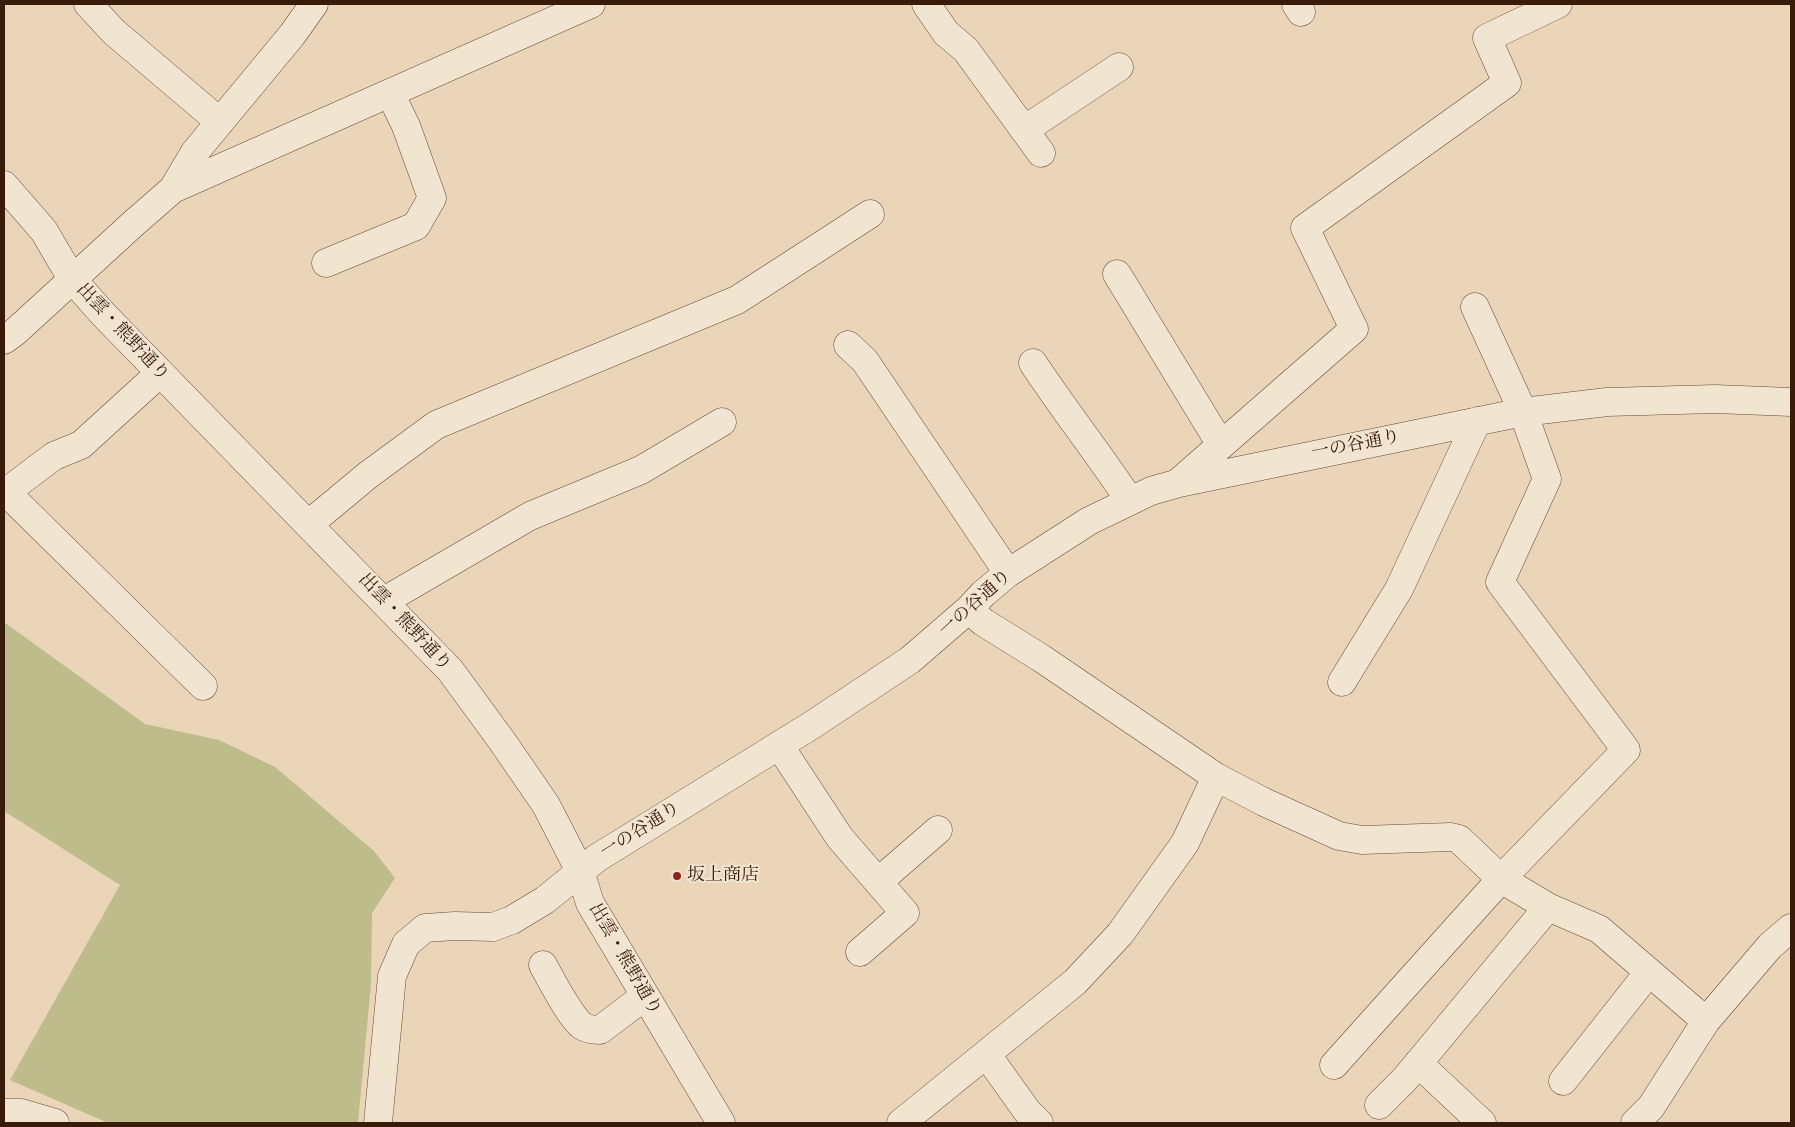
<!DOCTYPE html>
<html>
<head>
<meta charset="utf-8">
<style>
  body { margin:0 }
  #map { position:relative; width:1795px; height:1127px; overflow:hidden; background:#ead5b8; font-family:"IM FELL English",serif }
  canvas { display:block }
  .frame { position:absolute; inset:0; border:5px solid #391b09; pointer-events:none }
</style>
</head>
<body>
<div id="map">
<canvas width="1795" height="1127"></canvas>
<div class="frame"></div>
</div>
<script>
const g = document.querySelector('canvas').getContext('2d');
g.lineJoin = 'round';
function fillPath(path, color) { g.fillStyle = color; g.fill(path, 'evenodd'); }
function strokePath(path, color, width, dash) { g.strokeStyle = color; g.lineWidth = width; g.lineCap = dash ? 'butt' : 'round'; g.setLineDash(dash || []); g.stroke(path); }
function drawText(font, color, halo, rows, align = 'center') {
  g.font = font + ' "IM FELL English","Noto Serif JP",serif'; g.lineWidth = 4; g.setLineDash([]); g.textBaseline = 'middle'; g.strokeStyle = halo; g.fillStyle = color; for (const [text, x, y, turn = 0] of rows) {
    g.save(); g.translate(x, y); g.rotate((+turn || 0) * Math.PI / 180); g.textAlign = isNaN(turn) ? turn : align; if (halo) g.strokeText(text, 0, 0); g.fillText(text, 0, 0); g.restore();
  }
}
const green = new Path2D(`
  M 4,622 L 145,724 L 219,740 L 275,767 L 374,851 L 395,878 L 372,913 L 371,984 L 358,1123 L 108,1123 L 10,1080 L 120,885 L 4,811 Z`);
const minor = new Path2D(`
  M 88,4 L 114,32 L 220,122
  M 926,4 L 946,33 L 966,50 L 1041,153
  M 1296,4 L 1301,12
  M 1024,130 L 1119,67
  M 4,185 L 44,231 L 72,279 L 103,314 L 450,670 L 502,741 L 546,805 L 580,871 L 590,903 L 721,1123
  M 173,189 L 195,152 L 292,35 L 314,4
  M 326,263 L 416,226 L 432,198 L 406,126 L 390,93
  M 1117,274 L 1221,445
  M 4,340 L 15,332 L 134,223 L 173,189 L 591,4
  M 848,345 L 865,361 L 1008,573
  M 1033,363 C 1064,410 1099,454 1130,501
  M 160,373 L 81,445 L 54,456 L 6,492 L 203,686
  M 1180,481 L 1354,329 L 1305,228 L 1507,83 L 1487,38 L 1558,4
  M 309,524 L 368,475 L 436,425 L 737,300 L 870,214
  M 384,601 L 530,516 L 641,470 L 722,422
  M 969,609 L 983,622 L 1041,658 L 1216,777 L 1264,802 L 1339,836 L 1362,840 L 1451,837 L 1459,839 L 1501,879 L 1548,907 L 1599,929 L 1706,1021
  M 1342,682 L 1399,589 L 1477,421
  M 779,745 L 840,838 L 905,913 L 860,952
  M 878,882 L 938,830
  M 543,965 C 552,981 568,1013 581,1025 C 586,1029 593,1030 600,1030 L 645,996
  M 987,1055 L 1027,1111 L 1039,1123
  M 1418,1063 L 1482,1123
  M 1334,1065 L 1501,879 L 1626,750 L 1500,582 L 1547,479 L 1523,412 L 1475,307
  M 1563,1081 L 1649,972
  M 1379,1105 L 1405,1079 L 1548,907
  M 4,1113 L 21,1113 L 55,1123
  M 378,1123 L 392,976 L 406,944 L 425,928 L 455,926 L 493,927 L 512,920 L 545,900 L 597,858 L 812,725 L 910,660 L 969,609 L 983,594 L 1008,573 L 1089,521 L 1151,491 L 1179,483 L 1523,412 L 1607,402 L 1715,399 L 1791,402
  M 901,1123 L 1075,982 L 1120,934 L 1185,843 L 1216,777
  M 1635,1123 L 1651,1107 L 1706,1021 L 1770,946 L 1791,928`);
const markers = [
  [677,876,5,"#8f2418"]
];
const streetNames = [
  ["出雲・熊野通り",122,333,47],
  ["一の谷通り",1356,446,-11],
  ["一の谷通り",976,604,-42],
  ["出雲・熊野通り",404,623,47],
  ["一の谷通り",641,831,-32],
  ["出雲・熊野通り",624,960,60]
];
const poiNames = [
  ["坂上商店",687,876]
];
fillPath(green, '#bdbc8a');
strokePath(minor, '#654a35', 29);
strokePath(minor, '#f1e4d1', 28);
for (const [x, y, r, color] of markers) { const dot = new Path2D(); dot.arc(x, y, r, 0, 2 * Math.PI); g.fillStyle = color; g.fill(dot); strokePath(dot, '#f1e4d1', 2); }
drawText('18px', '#391b09', '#f1e4d1', streetNames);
drawText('18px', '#391b09', '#f1e4d1', poiNames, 'left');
</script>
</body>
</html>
